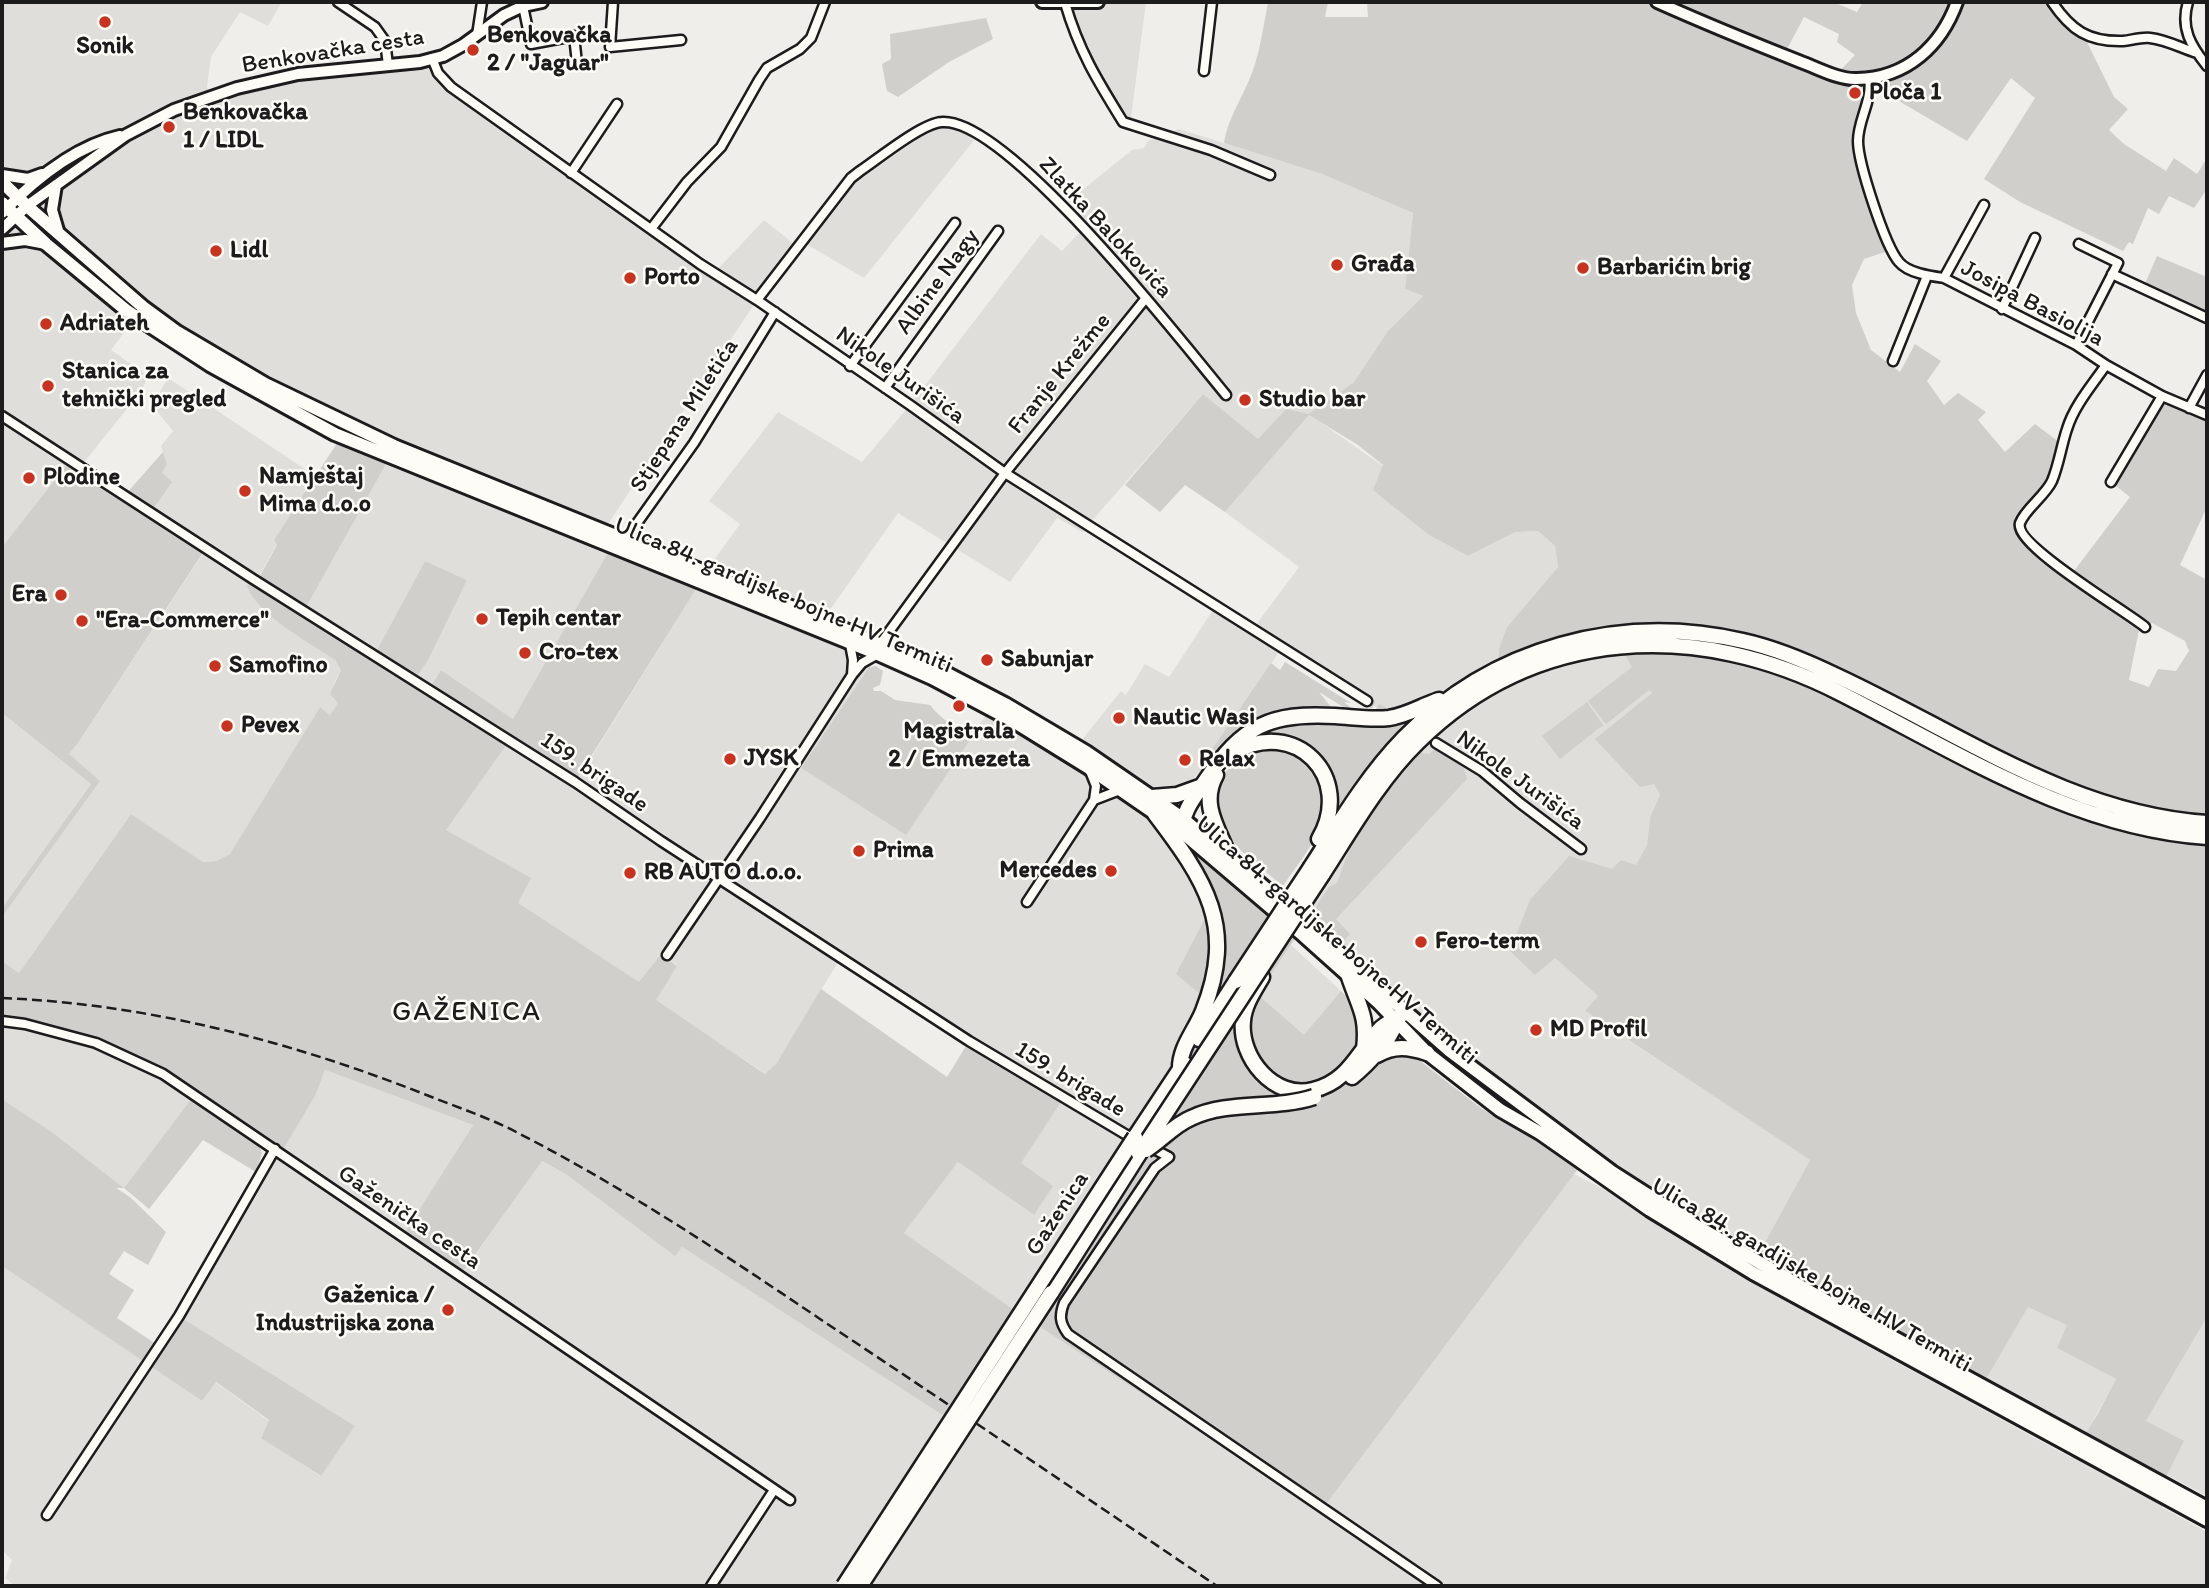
<!DOCTYPE html>
<html>
<head>
<meta charset="utf-8">
<style>
  body { margin:0 }
  #map { position:relative; width:2209px; height:1588px; overflow:hidden; background:#f0eeea; font-family:Itim,sans-serif }
  canvas { display:block }
  .frame { position:absolute; inset:0; border:4px solid #1c1c1c; pointer-events:none }
</style>
</head>
<body>
<div id="map">
<canvas width="2209" height="1588"></canvas>
<div class="frame"></div>
</div>
<script>
const g = document.querySelector('canvas').getContext('2d');
g.lineJoin = 'round';
function fillPath(path, color) { g.fillStyle = color; g.fill(path, 'evenodd'); }
function strokePath(path, color, width, dash) { g.strokeStyle = color; g.lineWidth = width; g.lineCap = dash ? 'butt' : 'round'; g.setLineDash(dash || []); g.stroke(path); }
function drawText(font, color, halo, rows, align = 'center') {
  g.font = font + ' Itim,sans-serif'; g.lineWidth = 5; g.setLineDash([]); g.textBaseline = 'middle'; g.strokeStyle = halo; g.fillStyle = color; for (const [text, x, y, turn = 0] of rows) {
    g.save(); g.translate(x, y); g.rotate((+turn || 0) * Math.PI / 180); g.textAlign = isNaN(turn) ? turn : align; if (halo) g.strokeText(text, 0, 0); g.fillText(text, 0, 0); g.restore();
  }
}
const built = new Path2D(`
  M 2,2 L 282,2 L 268,26 L 240,12 L 211,57 L 207,86 L 210,97 L 237,88 L 432,58 L 438,73 L 714,273 L 764,220 L 798,247 L 851,178 L 929,125 L 943,122 L 979,134 L 864,278 L 806,244 L 757,300 L 608,524 L 454,470 L 394,446 L 140,311 L 111,350 L 148,376 L 142,390 L 81,466 L 66,467 L 2,547 Z
  M 1073,2 L 1146,2 L 1131,118 L 1123,122 L 1087,64 L 1065,3 Z
  M 1179,129 L 1322,174 L 1413,213 L 1405,289 L 1423,296 L 1388,331 L 1354,382 L 1310,415 L 1383,466 L 1407,515 L 1429,535 L 1468,556 L 1514,532 L 1538,531 L 1555,546 L 1558,567 L 1507,627 L 1616,639 L 1652,693 L 1654,784 L 1660,795 L 1650,817 L 1647,845 L 1636,866 L 1621,860 L 1554,957 L 1598,996 L 1586,1012 L 1810,1160 L 1752,1266 L 1834,1327 L 1876,1351 L 2207,1532 L 2207,1586 L 860,1586 L 1032,1322 L 1321,1511 L 1574,1174 L 1744,1261 L 1487,1089 L 1434,1048 L 1333,954 L 1287,916 L 1418,733 L 1281,649 L 1192,781 L 1177,795 L 1156,790 L 1081,741 L 1121,691 L 1126,695 L 1145,664 L 1169,677 L 1215,607 L 1252,630 L 1299,567 L 1225,512 L 1309,415 L 1286,409 L 1258,440 L 1203,394 L 1082,532 L 1057,518 L 1010,582 L 898,513 L 827,614 L 709,567 L 740,524 L 709,501 L 778,412 L 862,462 L 910,405 L 1041,234 L 1062,251 L 1081,231 L 1079,221 L 1080,192 L 1132,150 L 1144,148 L 1148,141 Z
  M 168,378 L 317,477 L 274,540 L 277,544 L 256,581 L 265,611 L 335,660 L 341,670 L 334,683 L 339,703 L 330,715 L 320,707 L 231,854 L 216,861 L 203,862 L 131,814 L 19,973 L 2,961 L 2,917 L 99,782 L 68,755 L 78,743 L 206,549 L 151,512 L 162,473 L 167,464 L 161,446 L 173,431 L 152,405 Z
  M 390,457 L 611,547 L 513,719 L 441,670 L 429,689 L 414,680 L 467,580 L 425,561 L 375,656 L 304,611 Z
  M 700,583 L 878,654 L 801,768 L 905,834 L 990,709 L 1193,842 L 1203,885 L 1211,907 L 1208,999 L 1218,1009 L 1020,1314 L 904,1233 L 958,1162 L 1034,1215 L 1020,1163 L 1064,1099 L 840,959 L 776,1064 L 766,1074 L 655,1000 L 677,965 L 661,954 L 639,983 L 517,903 L 530,878 L 445,830 L 509,740 L 576,782 Z
  M 2,713 L 91,784 L 2,908 Z
  M 1291,945 L 1341,991 L 1304,1036 L 1258,996 Z
  M 2,1021 L 96,1043 L 194,1095 L 124,1188 L 52,1132 L 2,1099 Z
  M 325,1070 L 473,1125 L 403,1236 L 461,1276 L 541,1161 L 567,1175 L 675,1255 L 682,1247 L 947,1418 L 850,1586 L 15,1586 L 5,1578 L 12,1560 L 2,1550 L 2,1266 L 202,1401 L 215,1382 L 269,1421 L 261,1437 L 320,1476 L 355,1426 L 179,1316 L 275,1149 L 316,1094 Z
  M 2028,1306 L 2068,1325 L 2057,1348 L 2116,1379 L 2085,1435 L 1984,1381 Z
  M 2207,1317 L 2207,1496 L 2167,1475 L 2146,1421 Z`);
const green = new Path2D(`
  M 1268,2 L 1328,2 L 1325,17 L 1368,17 L 1367,2 L 1833,2 L 1857,12 L 1863,2 L 2052,2 L 2083,34 L 2114,97 L 2128,109 L 2109,130 L 2124,144 L 2166,171 L 2174,158 L 2197,174 L 2207,158 L 2207,189 L 2194,208 L 2169,196 L 2159,214 L 2148,208 L 2133,244 L 2129,242 L 2123,251 L 2020,202 L 1984,179 L 2035,98 L 2011,78 L 1967,141 L 1880,90 L 1867,103 L 1858,139 L 1891,250 L 1864,259 L 1852,285 L 1856,313 L 1871,350 L 1900,372 L 1915,344 L 1941,361 L 1927,381 L 1944,405 L 1958,393 L 1986,412 L 1978,420 L 2005,452 L 2035,424 L 2063,445 L 2059,466 L 2025,515 L 2020,532 L 2071,575 L 2130,497 L 2111,482 L 2162,396 L 2207,415 L 2207,476 L 2205,483 L 2207,484 L 2207,507 L 2180,565 L 2207,580 L 2207,1317 L 2146,1421 L 2184,1441 L 2167,1475 L 2162,1507 L 2071,1457 L 2097,1415 L 2116,1379 L 2057,1348 L 2067,1325 L 2028,1307 L 1972,1403 L 1834,1327 L 1752,1266 L 1810,1160 L 1585,1011 L 1598,996 L 1555,958 L 1535,975 L 1510,951 L 1530,900 L 1569,856 L 1612,869 L 1621,860 L 1636,865 L 1647,845 L 1650,817 L 1660,795 L 1654,784 L 1640,787 L 1595,739 L 1652,693 L 1649,690 L 1606,724 L 1588,701 L 1632,667 L 1616,639 L 1497,676 L 1499,649 L 1507,627 L 1558,567 L 1555,546 L 1538,531 L 1515,532 L 1468,556 L 1429,535 L 1373,490 L 1383,465 L 1358,445 L 1309,415 L 1225,512 L 1185,485 L 1160,512 L 1125,485 L 1203,394 L 1258,439 L 1286,409 L 1309,414 L 1354,382 L 1388,331 L 1423,296 L 1405,289 L 1413,213 L 1322,174 L 1224,143 C 1228,116 1246,93 1254,67 C 1261,46 1264,23 1268,2 ZM 1804,17 L 1839,34 L 1837,42 L 1855,55 L 1836,75 L 1784,55 ZM 2152,623 L 2185,641 L 2189,651 L 2176,671 L 2158,669 L 2149,687 L 2129,680 L 2139,630 Z
  M 986,18 L 993,39 L 949,62 L 898,97 L 887,91 L 882,64 L 891,59 L 890,34 Z
  M 2157,256 L 2207,277 L 2207,317 L 2144,286 Z
  M 341,437 L 390,457 L 304,611 L 374,656 L 425,561 L 467,580 L 428,660 L 415,679 L 429,689 L 441,670 L 513,719 L 611,547 L 700,583 L 575,782 L 509,741 L 446,830 L 531,878 L 518,903 L 639,982 L 661,954 L 677,966 L 656,1000 L 765,1074 L 776,1064 L 821,989 L 947,1077 L 969,1041 L 1064,1098 L 1021,1163 L 1053,1186 L 1034,1215 L 958,1162 L 904,1233 L 1020,1314 L 1218,1009 L 1176,974 L 1211,907 L 1193,842 L 1302,928 L 1258,995 L 1304,1035 L 1341,991 L 1401,1054 L 1415,1057 L 1477,1105 L 1500,1121 L 1528,1133 L 1578,1169 L 1321,1511 L 1020,1314 L 947,1418 L 682,1247 L 675,1256 L 567,1175 L 542,1161 L 460,1276 L 402,1237 L 473,1125 L 325,1070 L 316,1094 L 281,1153 L 163,1074 L 96,1043 L 2,1021 L 2,961 L 19,973 L 131,814 L 203,862 L 216,861 L 230,854 L 320,707 L 330,715 L 338,703 L 330,694 L 341,670 L 335,660 C 309,642 257,615 247,586 L 253,579 L 257,581 L 277,545 L 274,540 Z
  M 163,452 L 167,464 L 162,473 L 172,482 L 151,512 L 206,548 L 78,743 L 69,754 L 100,781 L 2,917 L 2,908 L 91,784 L 2,713 L 2,547 L 66,466 L 81,466 L 125,495 Z
  M 1285,662 L 1351,703 L 1344,702 L 1357,713 L 1341,712 L 1345,708 L 1319,692 L 1335,712 C 1255,708 1240,718 1193,782 L 1211,751 L 1271,663 L 1280,670 Z
  M 876,666 L 883,671 L 880,685 L 873,688 L 874,691 L 881,691 L 895,700 L 930,705 C 941,719 957,731 976,731 L 906,835 L 801,768 L 869,667 Z
  M 1587,702 L 1603,725 L 1560,759 L 1542,736 Z
  M 1421,714 L 1383,751 L 1337,814 L 1335,789 L 1311,751 L 1244,742 C 1255,736 1266,729 1278,725 C 1304,718 1366,722 1392,728 L 1395,724 Z
  M 1261,748 C 1303,750 1339,781 1321,825 C 1312,847 1296,867 1283,886 C 1265,871 1245,857 1230,838 C 1201,802 1220,761 1261,748 Z
  M 1434,749 L 1464,768 L 1467,779 L 1336,919 L 1350,934 L 1343,942 L 1313,911 L 1329,887 L 1337,883 L 1352,842 L 1377,805 L 1420,753 L 1430,754 Z
  M 2,1099 L 52,1132 L 124,1188 L 191,1099 L 259,1146 L 262,1153 L 256,1172 L 203,1140 L 149,1209 L 124,1188 L 116,1188 L 130,1197 L 166,1232 L 148,1265 L 124,1251 L 109,1274 L 134,1290 L 117,1318 L 159,1346 L 179,1316 L 355,1426 L 321,1476 L 261,1438 L 269,1420 L 216,1382 L 202,1401 L 2,1266 Z`);
const streetTunnel = new Path2D(`
  M 1367,701 L 1415,731`);
const street = new Path2D(`
  M 338,2 L 375,27 L 385,41 L 388,65
  M 613,2 L 610,47 L 681,40
  M 2052,2 C 2071,30 2088,42 2123,41 C 2132,40 2142,37 2150,38 C 2167,40 2181,48 2197,53
  M 2188,2 C 2180,28 2191,46 2207,66
  M 1065,3 C 1079,51 1097,80 1123,122 L 1211,150 L 1270,175
  M 523,6 L 531,44 L 574,36 L 577,63
  M 477,35 L 482,2
  M 432,58 L 438,73 L 451,87 L 700,264 L 757,300 L 910,405 L 1005,473 L 1367,701
  M 1204,71 L 1212,2
  M 1869,78 C 1873,100 1858,119 1858,141 C 1858,163 1885,246 1899,262 C 1908,273 1930,276 1944,278 L 2076,345 L 2106,365 L 2162,396 L 2207,415
  M 571,173 L 617,104
  M 651,229 L 687,182 L 721,147 L 759,80 L 767,68 L 800,49 L 811,38 L 825,2
  M 2112,274 L 2207,318
  M 1944,278 L 1984,205
  M 757,300 L 851,178 L 860,171 C 878,159 922,123 942,122 C 1007,117 1182,342 1226,395
  M 2002,309 L 2035,238
  M 2076,345 L 2118,263 L 2079,244
  M 1893,361 L 1927,276
  M 2106,365 C 2092,385 2074,406 2067,429 C 2061,447 2059,464 2052,481 C 2045,496 2025,509 2020,523 C 2013,545 2126,611 2145,627
  M 850,366 L 955,223
  M 885,388 L 998,231
  M 2189,408 L 2207,375
  M 2,416 L 253,579 L 575,782 L 661,841 L 969,1041 L 1135,1140
  M 2111,482 L 2162,396
  M 625,540 L 694,443 L 775,312
  M 850,644 L 853,660 L 852,675
  M 880,644 L 1005,473 L 1146,298
  M 1436,743 L 1482,771 L 1520,803 L 1581,849
  M 1094,800 L 1120,790
  M 1027,902 L 1094,800 L 1096,786 L 1090,771
  M 667,955 L 760,818 L 852,675 L 862,663 L 878,654
  M 2,1021 L 25,1024 L 96,1043 L 163,1074 L 790,1500
  M 1150,1147 L 1169,1157 L 1155,1168 L 1064,1303 C 1059,1316 1060,1323 1068,1334 L 1437,1586
  M 47,1515 L 179,1316 L 275,1149
  M 711,1586 L 774,1490`);
const secondary = new Path2D(`
  M 1042,2 L 1098,2
  M 1657,2 C 1704,23 1753,43 1801,62 C 1818,68 1839,80 1857,79 C 1907,78 1941,46 1957,2
  M 2,175 L 28,179 L 42,174
  M 56,185 L 52,210 L 59,234
  M 2,213 C 33,181 75,146 120,136
  M 2,229 L 27,206 L 126,135 L 174,110 L 237,88 L 298,74 L 420,62 L 443,56 L 463,45 L 504,15 L 523,6 L 542,2
  M 2,243 L 25,240 L 46,244`);
const primary = new Path2D(`
  M 2,182 L 27,206 L 143,307 L 177,332 L 265,384 L 394,446 L 796,609 L 936,668 L 1005,704 L 1086,752 L 1182,818 L 1277,898 L 1450,1051 L 1612,1172 L 1698,1227 L 1819,1297 L 2207,1508
  M 2,203 L 46,244 L 127,311 L 210,365 L 335,434 L 878,654 L 932,678 L 1013,721 L 1089,768 L 1182,832 L 1303,935 L 1379,1003 L 1427,1053 L 1500,1110 L 1540,1133 L 1650,1210 L 1753,1273 L 2207,1520`);
const highway = new Path2D(`
  M 1233,753 C 1295,716 1355,777 1319,839
  M 1216,775 C 1199,805 1220,831 1230,859
  M 1152,797 L 1177,795 L 1202,786
  M 1155,814 C 1205,880 1237,926 1203,1011 C 1195,1031 1179,1048 1180,1070
  M 1182,832 C 1182,811 1194,798 1206,780 C 1242,726 1270,712 1335,716 C 1353,717 1371,720 1389,718 C 1408,715 1421,706 1439,700
  M 1311,867 C 1340,822 1367,776 1404,738 C 1492,647 1620,613 1743,641 C 1775,648 1808,662 1837,676 C 1958,732 2070,814 2207,823
  M 1322,875 C 1351,830 1380,779 1418,742 C 1536,626 1698,620 1840,693 C 1957,752 2073,828 2207,837
  M 1262,977 C 1254,991 1244,1005 1243,1021 C 1239,1057 1274,1100 1313,1090 C 1348,1082 1357,1053 1379,1030 C 1386,1022 1397,1020 1405,1012
  M 1349,977 C 1359,1007 1368,1016 1364,1049
  M 1199,1039 L 1236,981
  M 1377,1055 C 1394,1045 1409,1047 1427,1053
  M 1352,1077 C 1367,1065 1392,1039 1396,1021
  M 1135,1137 L 1184,1063
  M 1051,1293 L 1139,1154`);
const rail = new Path2D(`
  M 2,998 C 149,1004 293,1042 429,1096 C 459,1108 490,1118 518,1133 C 627,1189 728,1257 829,1325 C 959,1411 1088,1499 1217,1586`);
const highwayBridge = new Path2D(`
  M 1236,981 L 1311,867
  M 1146,1150 C 1162,1140 1174,1125 1191,1118 C 1229,1100 1274,1110 1314,1097
  M 1139,1154 L 1322,875
  M 844,1586 L 1135,1137
  M 860,1586 L 1051,1293`);
const markers = [
  [105,22,7,"#c8321e"],
  [473,50,7,"#c8321e"],
  [1855,93,7,"#c8321e"],
  [169,127,7,"#c8321e"],
  [216,251,7,"#c8321e"],
  [1337,265,7,"#c8321e"],
  [1583,268,7,"#c8321e"],
  [630,278,7,"#c8321e"],
  [46,324,7,"#c8321e"],
  [48,386,7,"#c8321e"],
  [1245,400,7,"#c8321e"],
  [29,478,7,"#c8321e"],
  [245,491,7,"#c8321e"],
  [61,595,7,"#c8321e"],
  [482,619,7,"#c8321e"],
  [82,621,7,"#c8321e"],
  [525,653,7,"#c8321e"],
  [987,660,7,"#c8321e"],
  [215,666,7,"#c8321e"],
  [959,706,7,"#c8321e"],
  [1119,718,7,"#c8321e"],
  [227,726,7,"#c8321e"],
  [730,759,7,"#c8321e"],
  [1185,760,7,"#c8321e"],
  [859,851,7,"#c8321e"],
  [1111,871,7,"#c8321e"],
  [630,873,7,"#c8321e"],
  [1421,942,7,"#c8321e"],
  [1536,1030,7,"#c8321e"],
  [448,1310,7,"#c8321e"]
];
const poiNames = [
  ["Benkovačka",487,36],
  ["2 / \"Jaguar\"",487,64],
  ["Sonik",105,47,"center"],
  ["Ploča 1",1869,93],
  ["Benkovačka",183,113],
  ["1 / LIDL",183,141],
  ["Lidl",230,251],
  ["Građa",1351,265],
  ["Barbarićin brig",1597,268],
  ["Porto",644,278],
  ["Adriateh",60,324],
  ["Stanica za",62,372],
  ["tehnički pregled",62,400],
  ["Studio bar",1259,400],
  ["Namještaj",259,477],
  ["Mima d.o.o",259,505],
  ["Plodine",43,478],
  ["Era",47,595,"right"],
  ["Tepih centar",496,619],
  ["\"Era-Commerce\"",96,621],
  ["Cro-tex",539,653],
  ["Sabunjar",1001,660],
  ["Samofino",229,666],
  ["Nautic Wasi",1133,718],
  ["Pevex",241,726],
  ["Magistrala",959,732,"center"],
  ["2 / Emmezeta",959,760,"center"],
  ["JYSK",744,759],
  ["Relax",1199,760],
  ["Prima",873,851],
  ["Mercedes",1097,871,"right"],
  ["RB AUTO d.o.o.",644,873],
  ["Fero-term",1435,942],
  ["MD Profil",1550,1030],
  ["Gaženica /",434,1296,"right"],
  ["Industrijska zona",434,1324,"right"]
];
const streetNames = [
  ["Benkovačka cesta",333,52,-9],
  ["Zlatka Balokovića",1105,228,47],
  ["Albine Nagy",938,282,-54],
  ["Josipa Basiolija",2032,304,28],
  ["Franje Krežme",1060,374,-51],
  ["Nikole Jurišića",900,376,35],
  ["Stjepana Miletića",685,416,-57],
  ["Ulica 84. gardijske bojne HV Termiti",783,596,23],
  ["159. brigade",594,773,34],
  ["Nikole Jurišića",1520,781,36],
  ["Ulica 84. gardijske bojne HV Termiti",1336,941,41],
  ["159. brigade",1070,1080,31],
  ["Gaženica",1058,1214,-57],
  ["Gaženička cesta",409,1218,34],
  ["Ulica 84. gardijske bojne HV Termiti",1811,1276,30]
];
const quarterNames = [
  ["GAŽENICA",467,1013]
];
fillPath(built, '#e0deda');
fillPath(green, '#d0cfcc');
strokePath(streetTunnel, '#d0cecb', 8, [8, 4]);
strokePath(street, '#1c1c1c', 13);
strokePath(secondary, '#1c1c1c', 16);
strokePath(primary, '#1c1c1c', 18);
strokePath(highway, '#1c1c1c', 19);
strokePath(street, '#fdfcf7', 8);
strokePath(secondary, '#fdfcf7', 10);
strokePath(primary, '#fdfcf7', 12);
strokePath(highway, '#fdfcf7', 14);
strokePath(rail, '#1c1c1c', 2.5, [10, 5]);
strokePath(highwayBridge, '#1c1c1c', 19, []);
strokePath(highwayBridge, '#fdfcf7', 14);
for (const [x, y, r, color] of markers) { const dot = new Path2D(); dot.arc(x, y, r, 0, 2 * Math.PI); g.fillStyle = color; g.fill(dot); strokePath(dot, '#fdfcf7', 2.5); }
drawText('bold 24px', '#1c1c1c', '#fdfcf7', poiNames, 'left');
drawText('24px', '#1c1c1c', '#fdfcf7', streetNames);
g.letterSpacing = '2px';
drawText('28px', '#1c1c1c', '#fdfcf7', quarterNames);
g.letterSpacing = '0px';
</script>
</body>
</html>
